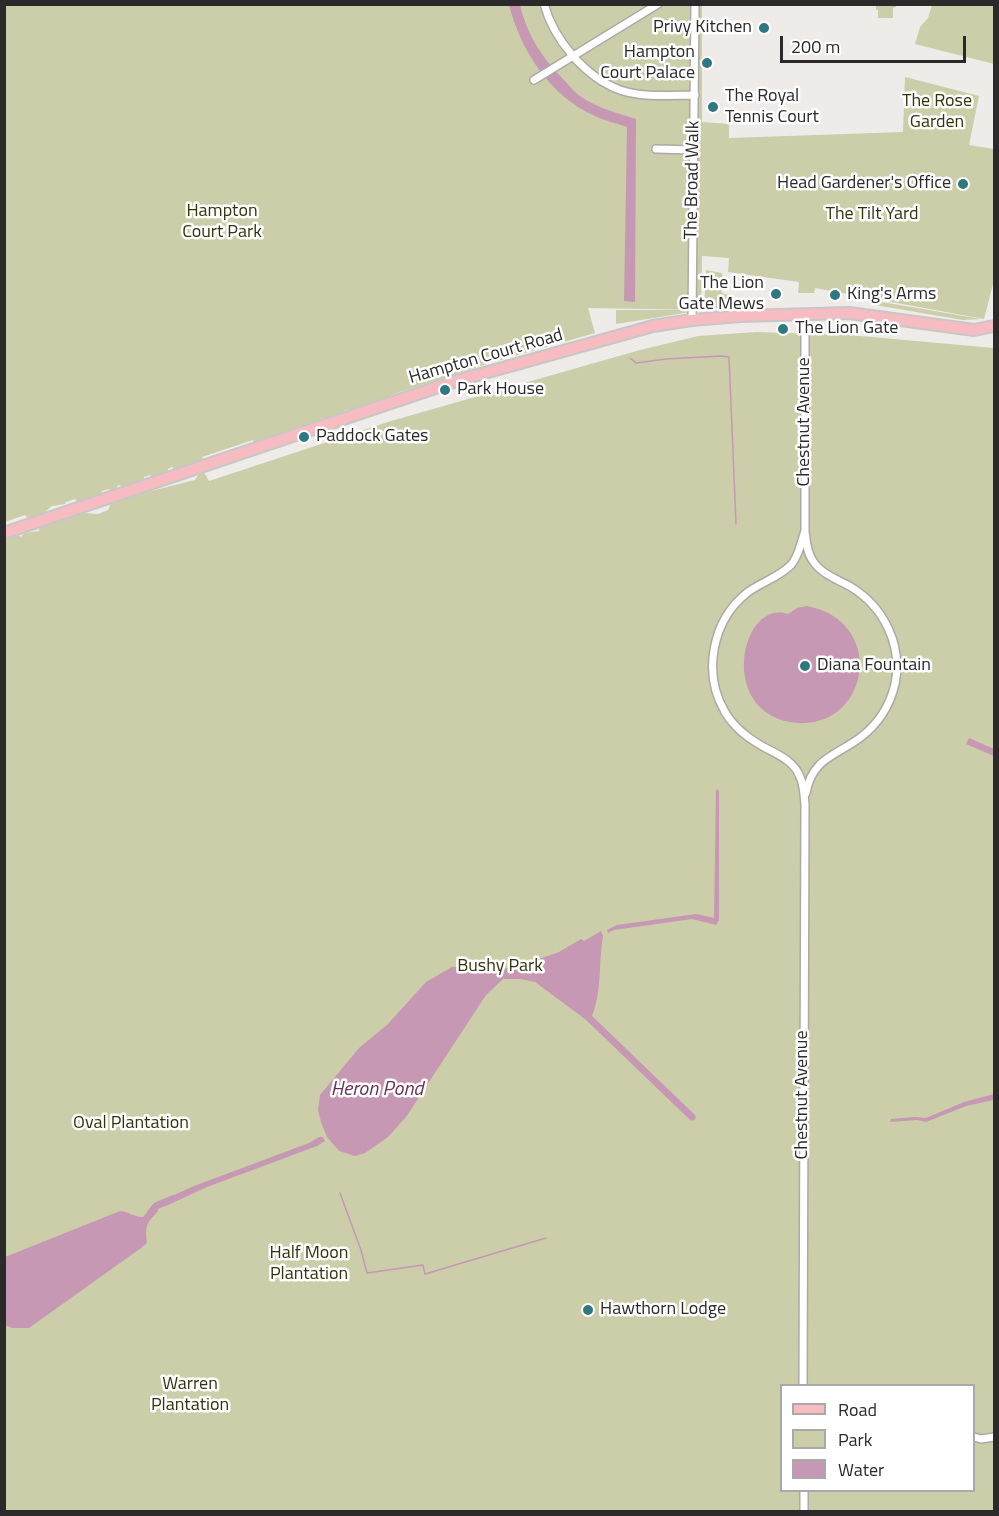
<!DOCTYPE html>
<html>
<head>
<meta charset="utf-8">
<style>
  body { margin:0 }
  #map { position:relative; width:999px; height:1516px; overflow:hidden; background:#efebe9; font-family:"Titillium Web",sans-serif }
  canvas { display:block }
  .frame { position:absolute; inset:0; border:6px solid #2b2929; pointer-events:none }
  .legend { position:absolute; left:780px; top:1384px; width:195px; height:108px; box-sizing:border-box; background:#fff; border:2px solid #aaa9a9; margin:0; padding:8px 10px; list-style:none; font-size:18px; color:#2b2929 }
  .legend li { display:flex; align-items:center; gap:12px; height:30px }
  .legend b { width:30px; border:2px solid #aaa9a9 }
  .scale { position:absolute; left:780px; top:36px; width:186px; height:27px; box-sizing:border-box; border:3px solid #2b2929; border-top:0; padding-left:8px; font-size:18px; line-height:21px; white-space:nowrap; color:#2b2929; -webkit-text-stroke:4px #fff; paint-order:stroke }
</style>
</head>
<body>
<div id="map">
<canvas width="999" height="1516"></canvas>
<div class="frame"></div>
<ul class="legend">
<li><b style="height:8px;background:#f6bcc1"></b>Road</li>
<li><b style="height:16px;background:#cbcea9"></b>Park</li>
<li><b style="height:16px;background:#c798b3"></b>Water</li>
</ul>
<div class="scale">200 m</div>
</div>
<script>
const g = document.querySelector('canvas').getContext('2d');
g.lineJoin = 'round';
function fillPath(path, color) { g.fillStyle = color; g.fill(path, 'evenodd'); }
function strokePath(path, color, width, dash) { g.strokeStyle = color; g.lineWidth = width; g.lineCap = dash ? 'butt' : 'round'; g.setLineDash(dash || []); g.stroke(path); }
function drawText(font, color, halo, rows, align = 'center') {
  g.font = font + ' "Titillium Web",sans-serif'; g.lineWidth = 5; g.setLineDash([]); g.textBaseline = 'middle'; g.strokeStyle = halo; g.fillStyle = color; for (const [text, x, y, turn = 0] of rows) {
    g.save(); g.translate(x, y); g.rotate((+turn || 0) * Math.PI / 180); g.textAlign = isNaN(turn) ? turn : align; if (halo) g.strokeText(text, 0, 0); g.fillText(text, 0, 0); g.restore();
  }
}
const green = new Path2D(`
  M 4,5 L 702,5 L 702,122 L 729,124 L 729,138 L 903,132 L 905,77 L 979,96 L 969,145 L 994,149 L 994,280 L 984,319 L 815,288 L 814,293 L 798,293 L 799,282 L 728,272 L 729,258 L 702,256 L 701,310 L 588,308 L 595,333 L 490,363 L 391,395 L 391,398 L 352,410 L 350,409 L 344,411 L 339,417 L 324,420 L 323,418 L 292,432 L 254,443 L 253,440 L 202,457 L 203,459 L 177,472 L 172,467 L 168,469 L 168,475 L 155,479 L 150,475 L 144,477 L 143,484 L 124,491 L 120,485 L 117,486 L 118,491 L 111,493 L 109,489 L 102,491 L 99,498 L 79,505 L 75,499 L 66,502 L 65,504 L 52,506 L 45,512 L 28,519 L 25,515 L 5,522 Z
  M 876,5 L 896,5 L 896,7 L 893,8 L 893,18 L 878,18 L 878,10 L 876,10 Z
  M 932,5 L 994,5 L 994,64 L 915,44 L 920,27 L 928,18 Z
  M 706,270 L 722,273 C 724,280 720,287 722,293 L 728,295 L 728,308 L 704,308 Z
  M 876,301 L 981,319 L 963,320 L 875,305 Z
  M 616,310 L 691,310 L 691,312 L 616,324 Z
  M 757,332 L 849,335 L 994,348 L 994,1511 L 5,1511 L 4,538 L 17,534 L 21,537 L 24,533 L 39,531 L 40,526 L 71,516 L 85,513 L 98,514 L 108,510 L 111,504 L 135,495 L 195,480 L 199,474 L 204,472 L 209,481 L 391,421 L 640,350 L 698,336 ZM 782,1386 L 974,1386 L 974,1490 L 782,1490 Z`);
const water = new Path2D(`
  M 509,5 L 520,5 C 527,35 542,58 564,80 C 569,85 574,92 580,96 C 597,108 617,113 636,119 L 635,302 L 624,301 L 627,127 C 616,123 605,121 595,116 C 550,96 521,51 509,5 Z
  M 807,606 C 887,621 870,728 797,723 C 716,716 740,598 788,614 L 797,608 Z
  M 969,738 L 994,749 L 994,756 L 966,744 Z
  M 716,789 L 719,791 L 719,920 L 716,925 L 692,919 L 614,930 L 608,933 L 607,930 L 617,925 L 696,914 L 714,918 Z
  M 601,931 L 603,936 C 598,963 603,997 589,1022 L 535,982 L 520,979 L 503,979 L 486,995 L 406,1117 L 388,1137 L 365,1153 L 355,1156 L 339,1151 L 327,1137 L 321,1122 L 318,1110 L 320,1095 L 359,1048 L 387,1025 L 426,982 L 452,967 L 470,966 L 497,970 L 525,964 L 559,952 L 581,939 L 584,941 Z
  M 994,1094 L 994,1100 L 966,1106 L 926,1122 L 917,1120 L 890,1122 L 891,1119 L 915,1117 L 926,1118 L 964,1102 Z
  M 319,1137 L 323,1137 L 325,1141 L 317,1146 L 207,1187 L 166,1206 L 163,1200 L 194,1186 L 309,1143 Z
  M 152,1206 L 156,1206 L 158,1211 C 146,1224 145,1226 147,1243 L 141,1248 L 29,1328 L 12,1328 L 5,1325 L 5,1257 L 120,1211 C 129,1212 134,1217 143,1217 Z`);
const stream = new Path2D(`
  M 630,358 L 636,363 L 666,359 L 721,356 L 729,357 L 736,524
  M 340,1193 L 361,1250 L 367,1273 L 423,1265 L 425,1274 L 546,1238`);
const canal = new Path2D(`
  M 586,1015 L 692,1117
  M 151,1212 L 156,1206 L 172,1199`);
const street = new Path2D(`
  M 544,4 C 554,40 585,77 620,90 C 643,98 671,95 695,95
  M 534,80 L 658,4
  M 656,149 L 693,150
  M 805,314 L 805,531 C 806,541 807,553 813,561 C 821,574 839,580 851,587 C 884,607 903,646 895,684 C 890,705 878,724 861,737 C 836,756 812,758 806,793
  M 692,320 L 695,4
  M 803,1386 L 805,804 C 804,796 804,785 800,777 C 794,760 776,754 762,746 C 748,738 733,726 725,712 C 702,673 712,620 748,592 C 762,582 779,577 791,565 C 799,556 801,542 805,531
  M 974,1437 L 981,1439 L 994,1437
  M 804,1490 L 804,1512`);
const primary = new Path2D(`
  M 4,533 L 456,381 L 653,326 L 692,320 L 741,316 L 849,313 L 974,330 L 994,326`);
const markers = [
  [764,28,6,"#307881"],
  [707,63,6,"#307881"],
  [713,107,6,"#307881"],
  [963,184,6,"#307881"],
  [776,294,6,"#307881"],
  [835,295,6,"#307881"],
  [783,329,6,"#307881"],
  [445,390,6,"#307881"],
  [304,437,6,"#307881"],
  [805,666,6,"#307881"],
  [588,1310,6,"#307881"]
];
const poiNames = [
  ["Privy Kitchen",752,28,"right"],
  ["Hampton",695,53,"right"],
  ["Court Palace",695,74,"right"],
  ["The Royal",725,97],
  ["Tennis Court",725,118],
  ["Head Gardener's Office",951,184,"right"],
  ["The Lion",764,284,"right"],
  ["Gate Mews",764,305,"right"],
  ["King's Arms",847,295],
  ["The Lion Gate",795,329],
  ["Park House",457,390],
  ["Paddock Gates",316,437],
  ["Diana Fountain",817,666],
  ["Hawthorn Lodge",600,1310]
];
const parkNames = [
  ["The Rose",937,102],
  ["Garden",937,123],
  ["Hampton",222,212],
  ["Court Park",222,233],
  ["The Tilt Yard",872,215],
  ["Bushy Park",500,967],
  ["Oval Plantation",131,1124],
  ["Half Moon",309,1254],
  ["Plantation",309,1275],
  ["Warren",190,1385],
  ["Plantation",190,1406]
];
const streetNames = [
  ["The Broad Walk",693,180,-89],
  ["Hampton Court Road",486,357,-16],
  ["Chestnut Avenue",805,422,-90],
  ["Chestnut Avenue",803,1095,-90]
];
const waterNames = [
  ["Heron Pond",377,1090]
];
fillPath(green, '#cbcea9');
fillPath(water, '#c798b3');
strokePath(stream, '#c798b3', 1.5);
strokePath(canal, '#c798b3', 7);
strokePath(street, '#ada9a7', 10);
strokePath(primary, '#c8c7c7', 14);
strokePath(street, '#fff', 7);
strokePath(primary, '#f6bcc1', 10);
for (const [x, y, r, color] of markers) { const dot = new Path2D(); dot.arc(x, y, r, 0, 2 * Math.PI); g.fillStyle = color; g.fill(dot); strokePath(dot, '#fff', 2); }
drawText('18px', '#2b2929', '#fff', poiNames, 'left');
drawText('18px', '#33340d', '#fff', parkNames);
drawText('18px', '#2b2929', '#fff', streetNames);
drawText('italic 20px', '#6a3056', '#fff', waterNames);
</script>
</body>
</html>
